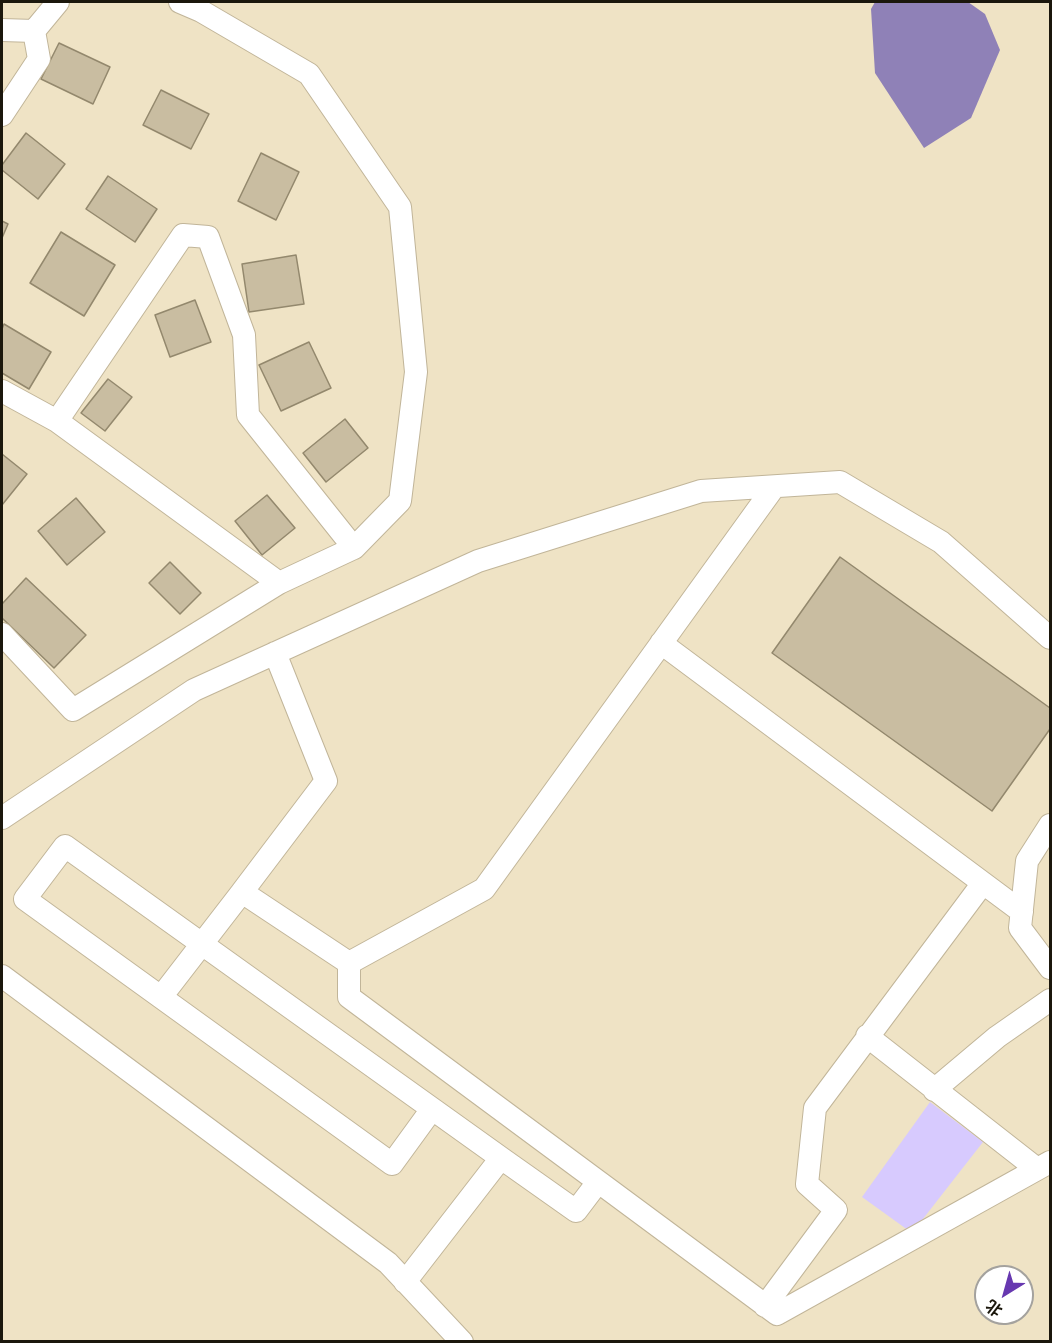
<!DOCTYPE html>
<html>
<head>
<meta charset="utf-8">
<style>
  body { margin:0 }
  #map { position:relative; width:1052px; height:1343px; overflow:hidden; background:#efe3c5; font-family:Signika,"Noto Sans SC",sans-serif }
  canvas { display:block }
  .frame { position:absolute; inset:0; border:3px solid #1b170c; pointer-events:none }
  .north { position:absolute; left:974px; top:1265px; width:60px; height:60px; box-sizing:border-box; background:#fff; border:2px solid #a4a29e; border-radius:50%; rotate:217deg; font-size:16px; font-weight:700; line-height:24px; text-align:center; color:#1b170c }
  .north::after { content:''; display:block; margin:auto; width:21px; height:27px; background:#6738b0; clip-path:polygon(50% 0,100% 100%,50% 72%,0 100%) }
</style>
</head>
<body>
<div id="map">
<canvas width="1052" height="1343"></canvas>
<div class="frame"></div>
<div class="north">北</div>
</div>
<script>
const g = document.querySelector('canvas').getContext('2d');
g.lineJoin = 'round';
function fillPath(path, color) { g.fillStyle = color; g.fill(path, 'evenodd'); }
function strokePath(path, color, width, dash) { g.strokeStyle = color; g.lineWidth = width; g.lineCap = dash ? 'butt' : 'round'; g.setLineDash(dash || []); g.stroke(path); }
const green = new Path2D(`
  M 930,1102 L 983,1142 L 912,1233 L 862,1197 Z`);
const water = new Path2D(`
  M 875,2 L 968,2 L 985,14 L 1000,50 L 971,118 L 924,148 L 875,73 L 871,9 Z`);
const building = new Path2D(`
  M 59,43 L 110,67 L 93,104 L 41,79 Z
  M 161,90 L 209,114 L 191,149 L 143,125 Z
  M 26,133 L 65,164 L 38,199 L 2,170 L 2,165 Z
  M 261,153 L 299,172 L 276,220 L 238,201 Z
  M 108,176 L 157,209 L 135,242 L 86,209 Z
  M 2,221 L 8,224 L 2,238 Z
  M 61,232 L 115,265 L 84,316 L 30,283 Z
  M 296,255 L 304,304 L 249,312 L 242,264 Z
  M 195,300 L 211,342 L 170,357 L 155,315 Z
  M 4,324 L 51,352 L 29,389 L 2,373 L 2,329 Z
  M 309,342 L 331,388 L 281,411 L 259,365 Z
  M 108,379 L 132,397 L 105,431 L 81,413 Z
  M 345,419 L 368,448 L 326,482 L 303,453 Z
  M 2,454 L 27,474 L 2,505 Z
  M 267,495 L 295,528 L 262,555 L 235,521 Z
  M 76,498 L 105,532 L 67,565 L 38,531 Z
  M 840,557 L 1050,708 L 1050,729 L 992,811 L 772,653 Z
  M 170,562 L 201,593 L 180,614 L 149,583 Z
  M 26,578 L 86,635 L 54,668 L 2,618 L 2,604 Z`);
const minor = new Path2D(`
  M 2,30 L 34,31 L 39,59 L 2,115
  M 34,31 L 58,2
  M 2,391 L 57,421 L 183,235 L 208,237 L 244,335 L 248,415 L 354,548
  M 57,421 L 279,583
  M 2,634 L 73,710 L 279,583 L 354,548 L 400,501 L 416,372 L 400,207 L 309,74 L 201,11 L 180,2
  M 661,643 L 1022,912
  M 275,653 L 326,781 L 242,892 L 349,963 L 349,997 L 777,1314 L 1050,1162
  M 2,818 L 194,690 L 478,561 L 701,491 L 840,482 L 941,542 L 1050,638
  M 1050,825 L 1027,861 L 1020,928 L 1050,968
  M 349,963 L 484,889 L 774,487
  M 2,976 L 388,1263 L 462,1342
  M 161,997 L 242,892
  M 867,1036 L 1037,1169
  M 934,1090 L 997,1037 L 1050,1000
  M 432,1109 L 392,1164 L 25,899 L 65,846 C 210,950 356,1054 501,1158
  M 405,1282 L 501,1158 L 576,1211 L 598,1182
  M 765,1306 L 836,1210 L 807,1184 L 815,1108 L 983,883`);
fillPath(green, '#d7cafe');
fillPath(water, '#8f81b7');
fillPath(building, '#c9bda1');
strokePath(building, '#93886d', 1.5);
strokePath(minor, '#c1b599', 24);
strokePath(minor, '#fff', 22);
</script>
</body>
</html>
